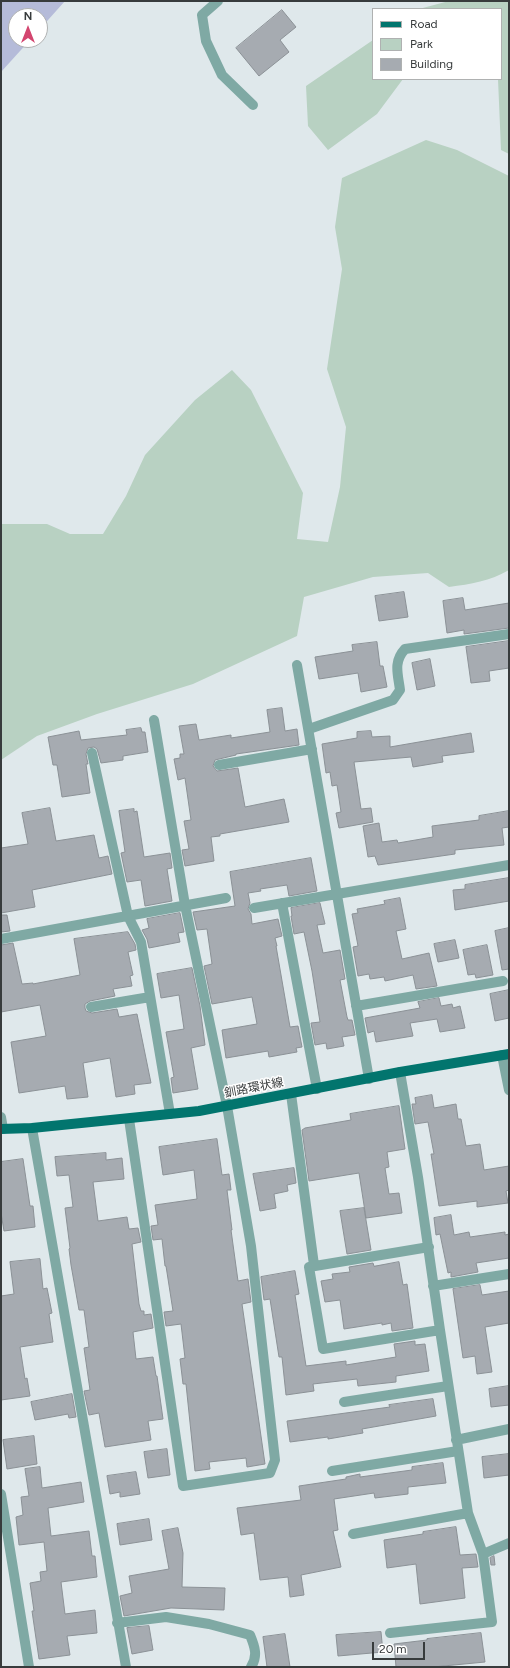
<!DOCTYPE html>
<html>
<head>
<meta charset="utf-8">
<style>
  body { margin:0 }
  #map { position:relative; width:510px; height:1668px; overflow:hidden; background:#dfe8eb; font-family:Figtree,sans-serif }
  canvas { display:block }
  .frame { position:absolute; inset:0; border:2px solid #373b3c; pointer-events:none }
  .legend { position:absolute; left:372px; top:8px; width:130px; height:72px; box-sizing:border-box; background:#fff; border:1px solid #afb1b1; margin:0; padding:5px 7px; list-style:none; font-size:12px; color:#373b3c }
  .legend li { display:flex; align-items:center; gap:8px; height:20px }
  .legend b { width:20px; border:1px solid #afb1b1 }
  .north { position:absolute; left:8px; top:8px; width:40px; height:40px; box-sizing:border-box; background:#fff; border:1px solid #afb1b1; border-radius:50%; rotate:0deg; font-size:11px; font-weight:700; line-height:16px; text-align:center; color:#373b3c }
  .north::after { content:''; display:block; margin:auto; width:14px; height:18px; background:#d3456f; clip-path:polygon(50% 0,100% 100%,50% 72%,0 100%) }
  .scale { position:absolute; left:372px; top:1642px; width:53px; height:18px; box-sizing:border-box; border:2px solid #373b3c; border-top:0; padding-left:5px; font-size:12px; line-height:14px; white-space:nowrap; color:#373b3c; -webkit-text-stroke:3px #fff; paint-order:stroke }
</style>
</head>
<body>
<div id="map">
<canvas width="510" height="1668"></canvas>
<div class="frame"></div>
<ul class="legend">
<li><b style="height:5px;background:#02756e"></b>Road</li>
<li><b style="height:11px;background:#b8d1c2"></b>Park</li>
<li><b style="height:11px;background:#a6abb1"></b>Building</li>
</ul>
<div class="north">N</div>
<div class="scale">20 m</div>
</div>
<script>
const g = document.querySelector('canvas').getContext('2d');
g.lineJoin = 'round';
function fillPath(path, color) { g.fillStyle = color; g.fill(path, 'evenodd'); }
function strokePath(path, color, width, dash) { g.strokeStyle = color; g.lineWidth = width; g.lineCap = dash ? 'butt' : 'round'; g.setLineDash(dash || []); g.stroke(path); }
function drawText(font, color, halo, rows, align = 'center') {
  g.font = font + ' Figtree,"Noto Sans JP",sans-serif'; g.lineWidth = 3; g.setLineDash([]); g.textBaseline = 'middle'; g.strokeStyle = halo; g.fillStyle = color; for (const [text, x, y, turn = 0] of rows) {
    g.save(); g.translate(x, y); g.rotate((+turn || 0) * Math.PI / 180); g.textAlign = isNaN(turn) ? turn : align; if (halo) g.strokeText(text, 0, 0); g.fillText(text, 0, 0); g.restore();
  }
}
const green = new Path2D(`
  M 449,1 L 509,1 L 509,154 L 501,150 L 498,79 L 501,79 L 501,9 L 419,9 Z
  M 373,40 L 373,79 L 403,79 L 377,114 L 328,150 L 308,126 L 306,86 Z
  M 426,140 L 457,150 L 509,176 L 509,570 C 490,581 471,584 449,587 L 428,573 L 373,577 L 304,597 L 297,636 L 193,684 L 97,714 L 37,736 L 1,760 L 1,524 L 47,524 L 70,534 L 103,534 L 126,496 L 145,455 L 195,400 L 232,370 L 251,390 L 303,493 L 297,539 L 328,542 L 340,487 L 346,427 L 327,369 L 342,269 L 335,227 L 342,178 Z`);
const water = new Path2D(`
  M 1,1 L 65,1 L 40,29 L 40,16 L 16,16 L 16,40 L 30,40 L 1,72 Z`);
const building = new Path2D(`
  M 282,10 L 296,27 L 280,40 L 289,52 L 259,76 L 236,48 Z
  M 404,592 L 408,617 L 379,621 L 375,596 Z
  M 463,598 L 465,610 L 509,603 L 509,628 L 464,634 L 464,630 L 447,633 L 443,601 Z
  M 509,641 L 509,668 L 489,671 L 490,681 L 471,683 L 466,647 Z
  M 377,642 L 380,666 L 383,666 L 387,687 L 361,692 L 358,673 L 319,679 L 315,657 L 353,651 L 352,645 Z
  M 430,659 L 435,686 L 417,690 L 412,663 Z
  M 282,708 L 285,731 L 297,729 L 299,745 L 236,754 L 236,755 L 215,760 L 213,766 L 217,771 L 238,768 L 245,807 L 284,799 L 289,822 L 220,834 L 220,836 L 211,837 L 214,861 L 185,866 L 182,850 L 189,849 L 184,821 L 191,820 L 185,778 L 178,780 L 174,759 L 180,758 L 180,754 L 184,754 L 179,726 L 196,724 L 199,740 L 231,735 L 231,738 L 270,732 L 267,710 Z
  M 141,728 L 142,732 L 145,732 L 148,752 L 123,756 L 123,760 L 101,763 L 97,749 L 94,747 L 88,748 L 86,754 L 88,764 L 86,764 L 90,793 L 62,797 L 57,765 L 53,765 L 48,737 L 79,731 L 81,740 L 127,735 L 126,730 Z
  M 371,731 L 372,737 L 390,736 L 390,747 L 471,733 L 474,752 L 442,756 L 443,762 L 413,767 L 411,757 L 354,762 L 361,809 L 371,808 L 373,822 L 339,828 L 336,813 L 341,812 L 337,785 L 332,786 L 330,772 L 326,773 L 322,744 L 357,738 L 357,732 Z
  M 50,808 L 56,841 L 94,835 L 99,858 L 108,856 L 112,874 L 32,890 L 35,907 L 1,913 L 1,848 L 28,844 L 22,813 Z
  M 134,809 L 134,812 L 137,811 L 144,857 L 170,853 L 172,868 L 167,869 L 172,901 L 145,906 L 141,880 L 127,882 L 121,853 L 125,852 L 119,811 Z
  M 509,811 L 509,827 L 502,828 L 504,845 L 455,850 L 455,854 L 378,865 L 375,856 L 368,857 L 363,826 L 379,823 L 382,842 L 397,840 L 398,843 L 433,837 L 432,826 L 479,820 L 479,816 Z
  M 311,858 L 317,891 L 289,896 L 287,885 L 260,889 L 261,891 L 248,893 L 250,903 L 248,909 L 251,914 L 252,924 L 278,919 L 282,936 L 275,938 L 277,946 L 276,946 L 290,1027 L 298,1026 L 302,1047 L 296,1048 L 297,1052 L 269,1057 L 268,1051 L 226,1058 L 222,1030 L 257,1024 L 252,997 L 212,1004 L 204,966 L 212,964 L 207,929 L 197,930 L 193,912 L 235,906 L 230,872 Z
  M 509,878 L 509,901 L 455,910 L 453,890 L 465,889 L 465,885 Z
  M 400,898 L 406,929 L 396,931 L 402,959 L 429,953 L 437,986 L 416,989 L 413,975 L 385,981 L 384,977 L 370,979 L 369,974 L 358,976 L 353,947 L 358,946 L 352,914 L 358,913 L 357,909 L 385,904 L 384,901 Z
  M 320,903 L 325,924 L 317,925 L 323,953 L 340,950 L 345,979 L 340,980 L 347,1017 L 348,1020 L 352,1020 L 355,1035 L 342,1037 L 344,1046 L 327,1049 L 326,1043 L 315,1045 L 311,1023 L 320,1022 L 312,971 L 304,932 L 294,934 L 291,916 L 292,916 L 291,908 Z
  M 180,913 L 184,932 L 178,933 L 180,942 L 149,948 L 147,939 L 142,930 L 149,928 L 147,919 Z
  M 1,915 L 7,915 L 10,931 L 1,932 Z
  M 509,928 L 509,969 L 502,970 L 495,931 Z
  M 128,932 L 135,944 L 136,950 L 128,952 L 133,975 L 130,976 L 132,986 L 113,989 L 115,996 L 90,1001 L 85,1004 L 85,1008 L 86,1011 L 92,1013 L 117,1009 L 119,1017 L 137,1014 L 151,1083 L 134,1085 L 135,1094 L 116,1097 L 110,1058 L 83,1063 L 88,1097 L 67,1099 L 65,1086 L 19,1093 L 11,1042 L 46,1036 L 40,1005 L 1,1012 L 1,945 L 13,943 L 22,984 L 33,983 L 33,984 L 80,975 L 74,939 Z
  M 455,940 L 459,958 L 438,962 L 434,944 Z
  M 487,945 L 493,975 L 476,978 L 475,974 L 468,975 L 463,950 Z
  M 192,968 L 200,1006 L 205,1045 L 191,1048 L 198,1089 L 173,1093 L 171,1078 L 174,1077 L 166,1032 L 184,1029 L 179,995 L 161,998 L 157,974 Z
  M 509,990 L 509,1018 L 495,1021 L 490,994 Z
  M 439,998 L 441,1006 L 452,1004 L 453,1008 L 460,1006 L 465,1028 L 440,1032 L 437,1019 L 410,1023 L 413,1036 L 376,1042 L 374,1031 L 368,1033 L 365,1018 L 420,1008 L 418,1002 Z
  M 432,1095 L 434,1108 L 456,1104 L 458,1119 L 461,1119 L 466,1146 L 480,1144 L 484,1170 L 509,1166 L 509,1190 L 506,1191 L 508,1203 L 477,1207 L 477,1201 L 439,1206 L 431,1154 L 434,1154 L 428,1122 L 415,1124 L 412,1104 L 416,1104 L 415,1098 Z
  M 399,1106 L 405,1149 L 387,1152 L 389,1167 L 385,1168 L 389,1194 L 399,1193 L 402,1213 L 366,1218 L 359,1173 L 309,1181 L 302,1130 L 305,1128 L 351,1120 L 350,1114 Z
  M 217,1139 L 222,1175 L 229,1174 L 231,1190 L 227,1190 L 232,1230 L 231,1230 L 238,1281 L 248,1279 L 251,1302 L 242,1304 L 265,1464 L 247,1467 L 246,1458 L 209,1462 L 210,1469 L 195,1471 L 186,1384 L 183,1384 L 180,1359 L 185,1358 L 181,1324 L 166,1326 L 164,1312 L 173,1311 L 166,1266 L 165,1266 L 162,1239 L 153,1240 L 151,1226 L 158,1225 L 155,1205 L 197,1199 L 194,1170 L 163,1175 L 159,1147 Z
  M 106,1153 L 106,1160 L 122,1158 L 124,1179 L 93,1182 L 98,1221 L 127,1217 L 129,1229 L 138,1228 L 141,1242 L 132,1244 L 139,1304 L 141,1311 L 144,1311 L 144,1315 L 151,1314 L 153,1328 L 133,1332 L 136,1359 L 153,1357 L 156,1376 L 157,1376 L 163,1419 L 148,1421 L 151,1440 L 105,1447 L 99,1413 L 89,1415 L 84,1391 L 90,1390 L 84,1348 L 89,1347 L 84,1310 L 79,1310 L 71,1265 L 69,1249 L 70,1248 L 65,1208 L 73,1207 L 69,1175 L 57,1176 L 55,1157 Z
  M 23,1159 L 30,1206 L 33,1206 L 35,1227 L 4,1231 L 1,1213 L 1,1162 Z
  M 294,1168 L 296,1183 L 287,1185 L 288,1191 L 274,1194 L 276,1208 L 260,1211 L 253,1174 Z
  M 364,1208 L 371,1250 L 347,1254 L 340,1211 Z
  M 451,1215 L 454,1235 L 469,1232 L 470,1237 L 505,1232 L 505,1235 L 509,1234 L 509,1258 L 476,1263 L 478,1272 L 451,1277 L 451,1272 L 448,1273 L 440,1234 L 436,1235 L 434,1218 Z
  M 40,1259 L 43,1289 L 47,1288 L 52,1313 L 49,1314 L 53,1342 L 20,1347 L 25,1379 L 27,1378 L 30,1396 L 1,1400 L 1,1296 L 14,1294 L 10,1262 Z
  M 399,1262 L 403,1285 L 407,1284 L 413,1328 L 392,1331 L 391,1323 L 382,1325 L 382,1323 L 344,1329 L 340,1300 L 325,1302 L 321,1281 L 333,1279 L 332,1274 L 350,1272 L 349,1267 L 373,1263 L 374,1266 Z
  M 295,1271 L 299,1294 L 295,1295 L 306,1366 L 346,1361 L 346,1365 L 396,1357 L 394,1344 L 415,1341 L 415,1345 L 425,1344 L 429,1371 L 396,1376 L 396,1382 L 358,1386 L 357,1379 L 313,1384 L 314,1391 L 286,1395 L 282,1357 L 279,1357 L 270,1299 L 264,1300 L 261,1277 Z
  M 480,1285 L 482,1295 L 509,1291 L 509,1323 L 485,1327 L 492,1372 L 477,1374 L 475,1356 L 463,1358 L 453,1289 Z
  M 509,1386 L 509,1405 L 491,1407 L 489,1389 Z
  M 72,1394 L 76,1417 L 69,1418 L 68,1414 L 35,1420 L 31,1402 Z
  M 433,1399 L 436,1416 L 362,1429 L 363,1433 L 328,1439 L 328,1437 L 290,1442 L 287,1421 L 390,1407 L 389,1405 Z
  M 34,1436 L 37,1464 L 7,1469 L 3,1440 Z
  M 167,1449 L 170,1475 L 148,1478 L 144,1452 Z
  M 509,1454 L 509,1475 L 484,1478 L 482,1457 Z
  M 443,1463 L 446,1483 L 408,1487 L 408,1494 L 375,1498 L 374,1493 L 334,1499 L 338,1530 L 333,1531 L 341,1567 L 301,1575 L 304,1595 L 290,1597 L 288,1577 L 260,1580 L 254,1533 L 241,1535 L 237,1508 L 301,1500 L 299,1486 L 346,1479 L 346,1477 L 360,1474 L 360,1477 L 412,1470 L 412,1467 Z
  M 40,1467 L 42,1488 L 81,1482 L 84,1502 L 48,1508 L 51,1536 L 89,1531 L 92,1556 L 95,1556 L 97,1577 L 61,1582 L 65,1614 L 95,1610 L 97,1633 L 67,1636 L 70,1655 L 39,1659 L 32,1611 L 34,1611 L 30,1583 L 41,1581 L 40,1572 L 47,1571 L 44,1542 L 19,1545 L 16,1517 L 23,1515 L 21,1497 L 29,1496 L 25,1469 Z
  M 136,1472 L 140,1494 L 120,1497 L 120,1492 L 110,1494 L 107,1476 Z
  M 149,1519 L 152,1540 L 120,1545 L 117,1524 Z
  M 456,1527 L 460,1555 L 476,1554 L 478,1567 L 462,1568 L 465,1598 L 420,1604 L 416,1564 L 387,1568 L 384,1540 L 423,1534 L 423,1532 Z
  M 178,1528 L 183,1553 L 182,1587 L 225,1588 L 224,1610 L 171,1608 L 124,1616 L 120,1596 L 132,1593 L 129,1576 L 169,1569 L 162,1531 Z
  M 494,1556 L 495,1565 L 491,1565 L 490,1558 Z
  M 149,1626 L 153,1650 L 132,1654 L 127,1628 Z
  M 381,1632 L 383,1652 L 338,1656 L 336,1635 Z
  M 481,1633 L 485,1662 L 433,1667 L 396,1667 L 394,1644 L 427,1640 L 427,1639 Z
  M 285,1634 L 290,1667 L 267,1667 L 263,1637 Z`);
const minor = new Path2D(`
  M 218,1 L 202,15 L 206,41 L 222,75 L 253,105
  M 297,665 L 369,1079
  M 309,729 L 393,700 L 400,690 C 398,674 393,662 405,649 L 509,634
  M 92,753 L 128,916 L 141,942 L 170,1114
  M 219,765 L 312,749
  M 282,903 L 317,1089
  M 254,908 L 509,865
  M 1,939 L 226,898
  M 356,1006 L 503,981
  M 91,1007 L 150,997
  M 502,1055 L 509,1090
  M 291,1094 L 314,1265
  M 1,1117 L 3,1129
  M 129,1119 L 183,1486 L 270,1473 L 275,1460 L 251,1246 L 227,1106 L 185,905 L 154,720
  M 32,1128 L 126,1667
  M 429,1247 L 309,1267 L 323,1349 L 440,1330
  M 433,1286 L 509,1274
  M 344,1402 L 448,1386
  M 456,1440 L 509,1429
  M 332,1471 L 458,1451
  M 1,1494 L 29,1667
  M 353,1534 L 468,1513
  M 483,1554 L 509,1543
  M 117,1623 L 166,1617 L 209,1624 L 250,1635 C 255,1647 258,1656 251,1667
  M 390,1633 L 492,1622 L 483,1554 L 468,1513 L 440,1330 L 418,1177 L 400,1072`);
const major = new Path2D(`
  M 1,1129 L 32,1128 L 199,1111 L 400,1072 L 509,1054`);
const streetNames = [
  ["釧路環状線",254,1088,-11]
];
fillPath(green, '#b8d1c2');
fillPath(water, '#b5bbd9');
fillPath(building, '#a6abb1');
strokePath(building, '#8b9196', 1);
strokePath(minor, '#7fa9a4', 10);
strokePath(major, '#02756e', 10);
drawText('12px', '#373b3c', '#fff', streetNames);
</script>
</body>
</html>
